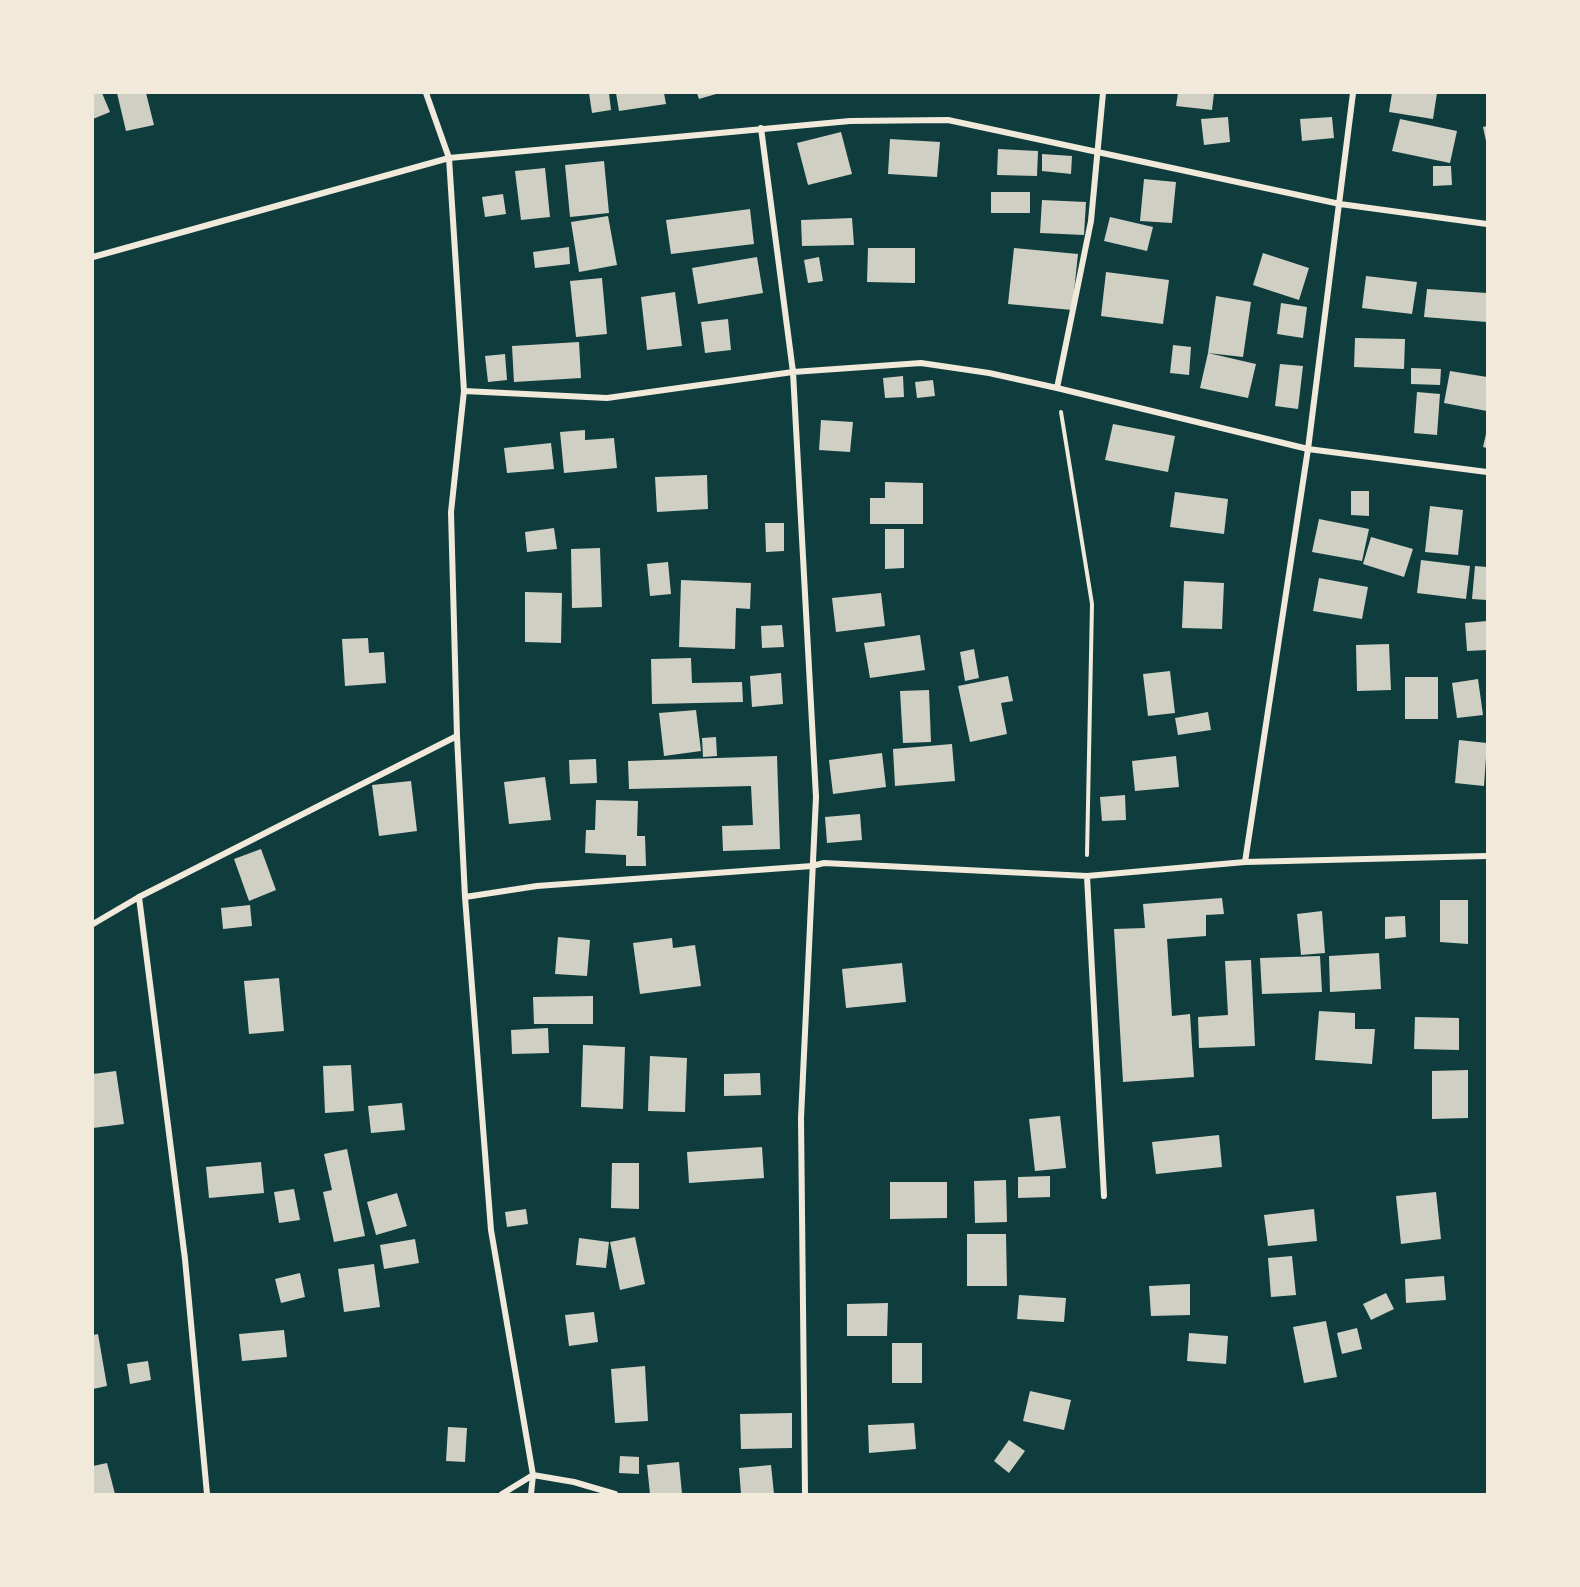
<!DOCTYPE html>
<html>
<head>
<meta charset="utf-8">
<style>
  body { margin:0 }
  #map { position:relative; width:1580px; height:1587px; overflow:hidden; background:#0f3d3e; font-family:Georgia,serif }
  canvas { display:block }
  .frame { position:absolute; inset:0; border:94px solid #f1e9da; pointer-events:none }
</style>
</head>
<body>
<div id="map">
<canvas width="1580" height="1587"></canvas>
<div class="frame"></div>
</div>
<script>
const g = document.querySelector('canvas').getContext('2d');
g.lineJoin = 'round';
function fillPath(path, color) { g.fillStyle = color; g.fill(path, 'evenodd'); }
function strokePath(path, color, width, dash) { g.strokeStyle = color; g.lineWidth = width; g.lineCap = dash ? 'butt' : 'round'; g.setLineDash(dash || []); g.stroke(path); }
const building = new Path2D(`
  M 93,93 L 102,93 L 110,112 L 93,119 Z
  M 117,93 L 146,93 L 154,125 L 126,131 Z
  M 589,93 L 609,93 L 611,110 L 592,113 Z
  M 616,93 L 664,93 L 666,104 L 619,111 Z
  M 697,93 L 716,93 L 716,94 L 699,99 Z
  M 1178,93 L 1214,93 L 1212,110 L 1176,106 Z
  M 1392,93 L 1437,93 L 1433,119 L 1389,112 Z
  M 1228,117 L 1230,142 L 1204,145 L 1201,119 Z
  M 1332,117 L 1334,138 L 1302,141 L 1300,119 Z
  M 1400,119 L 1457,131 L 1450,163 L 1392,151 Z
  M 1487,126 L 1487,141 L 1486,141 L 1483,127 Z
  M 841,132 L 852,174 L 808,185 L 797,143 Z
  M 890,139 L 940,142 L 937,177 L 888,174 Z
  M 998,149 L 1038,151 L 1037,176 L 997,175 Z
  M 1042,154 L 1072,156 L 1071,174 L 1042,171 Z
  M 604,161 L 609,213 L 570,217 L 565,165 Z
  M 1433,166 L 1451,166 L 1452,185 L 1433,186 Z
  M 545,168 L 550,217 L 521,220 L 515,171 Z
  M 1144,179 L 1176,182 L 1172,223 L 1140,221 Z
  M 991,192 L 1030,192 L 1030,213 L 991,213 Z
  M 503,194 L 506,214 L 485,217 L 482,197 Z
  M 1042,200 L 1086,202 L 1084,235 L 1040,233 Z
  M 750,209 L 754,244 L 671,254 L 666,220 Z
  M 608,216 L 617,265 L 579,272 L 571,222 Z
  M 1110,217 L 1153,227 L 1147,251 L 1104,241 Z
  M 852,218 L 854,245 L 802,246 L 801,220 Z
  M 569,247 L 570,264 L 535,268 L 533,252 Z
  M 868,248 L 915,248 L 915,283 L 867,282 Z
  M 1014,248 L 1078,254 L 1072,310 L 1008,304 Z
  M 1263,253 L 1309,268 L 1299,300 L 1253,285 Z
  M 757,257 L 763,293 L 698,304 L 692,268 Z
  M 819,257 L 823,281 L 808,283 L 804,260 Z
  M 1106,272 L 1169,280 L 1163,324 L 1101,316 Z
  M 1366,276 L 1417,282 L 1412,314 L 1362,308 Z
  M 602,278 L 607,334 L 576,337 L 570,281 Z
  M 1427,289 L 1487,293 L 1487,322 L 1424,317 Z
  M 675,292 L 682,346 L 647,350 L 641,297 Z
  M 1216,296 L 1251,302 L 1243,357 L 1208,353 Z
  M 1281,303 L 1307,307 L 1303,338 L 1277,334 Z
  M 728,319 L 731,350 L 705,353 L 701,322 Z
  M 1355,338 L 1405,339 L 1404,369 L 1354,367 Z
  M 579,342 L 581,378 L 514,382 L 512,346 Z
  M 1173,345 L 1191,347 L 1189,375 L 1170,373 Z
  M 1208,353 L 1256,364 L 1248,398 L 1200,388 Z
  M 505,354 L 507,380 L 488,382 L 485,356 Z
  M 1280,364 L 1303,366 L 1298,409 L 1275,406 Z
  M 1411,368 L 1441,369 L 1440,385 L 1411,384 Z
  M 1450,371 L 1487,377 L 1487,411 L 1444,403 Z
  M 903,376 L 904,397 L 885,398 L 883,378 Z
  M 933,380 L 935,396 L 917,398 L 915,382 Z
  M 1417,392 L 1440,394 L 1437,435 L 1414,433 Z
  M 821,420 L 853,422 L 850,452 L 819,450 Z
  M 1113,424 L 1175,436 L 1168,472 L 1105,460 Z
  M 585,430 L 585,440 L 614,438 L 617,468 L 564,473 L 560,432 Z
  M 1486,434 L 1487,434 L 1487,448 L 1483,447 Z
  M 551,443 L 554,469 L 507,473 L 504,448 Z
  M 707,475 L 708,509 L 657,512 L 655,477 Z
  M 885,482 L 923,483 L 923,524 L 870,524 L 870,498 L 885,498 Z
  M 1351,491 L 1369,491 L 1369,516 L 1351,515 Z
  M 1175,492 L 1228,499 L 1224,534 L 1170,527 Z
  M 1430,506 L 1463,510 L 1458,555 L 1425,552 Z
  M 1319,519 L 1369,529 L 1362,561 L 1312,552 Z
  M 765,523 L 784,523 L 784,551 L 766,552 Z
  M 554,528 L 557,549 L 527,552 L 525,532 Z
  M 885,529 L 904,529 L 904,568 L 885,569 Z
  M 1371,537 L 1413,549 L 1404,577 L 1363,564 Z
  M 600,548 L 602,607 L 572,608 L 571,549 Z
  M 1421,560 L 1470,566 L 1466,599 L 1417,593 Z
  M 668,562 L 671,594 L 650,596 L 647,564 Z
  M 1475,566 L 1487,567 L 1487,600 L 1472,599 Z
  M 1319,578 L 1368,587 L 1362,619 L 1313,611 Z
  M 681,580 L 751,583 L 750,609 L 736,608 L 735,649 L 679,647 Z
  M 1184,581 L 1224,583 L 1222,629 L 1182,628 Z
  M 525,592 L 562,593 L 561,643 L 525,642 Z
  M 881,593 L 885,626 L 836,632 L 832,598 Z
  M 1487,621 L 1487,650 L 1467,651 L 1465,623 Z
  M 782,625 L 784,647 L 762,648 L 761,626 Z
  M 920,635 L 925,670 L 870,678 L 864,643 Z
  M 368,638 L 369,653 L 384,652 L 386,683 L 345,686 L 342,639 Z
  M 1389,644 L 1391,690 L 1357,691 L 1356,645 Z
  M 974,649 L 979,678 L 965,681 L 960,652 Z
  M 691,658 L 692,683 L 742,682 L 743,702 L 652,704 L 651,659 Z
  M 1170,671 L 1175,713 L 1148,716 L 1143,674 Z
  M 781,673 L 783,704 L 752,707 L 750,676 Z
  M 1008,676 L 1013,701 L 1001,703 L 1007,734 L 970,742 L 958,686 Z
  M 1405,677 L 1438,677 L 1438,719 L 1405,719 Z
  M 1478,679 L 1483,715 L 1457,718 L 1452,683 Z
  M 929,690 L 931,742 L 903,743 L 900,691 Z
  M 696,710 L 701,751 L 664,756 L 659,713 Z
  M 1208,712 L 1211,730 L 1178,735 L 1175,718 Z
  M 716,737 L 717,756 L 703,757 L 702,738 Z
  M 1459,740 L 1487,743 L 1484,786 L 1455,783 Z
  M 952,744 L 955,781 L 895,786 L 893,749 Z
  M 882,753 L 886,787 L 833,794 L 829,760 Z
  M 777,756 L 780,849 L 723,851 L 722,826 L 753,825 L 751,786 L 629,789 L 628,761 Z
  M 1176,756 L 1179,787 L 1135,791 L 1132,761 Z
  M 596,759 L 597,783 L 570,784 L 569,760 Z
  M 545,777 L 551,820 L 509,824 L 504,782 Z
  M 411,781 L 417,831 L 379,836 L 372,785 Z
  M 1125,795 L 1126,820 L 1102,821 L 1100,797 Z
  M 596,800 L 638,801 L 637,836 L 645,836 L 646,866 L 626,866 L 626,855 L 585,853 L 586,830 L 595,830 Z
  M 860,814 L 862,840 L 827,843 L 825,817 Z
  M 261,849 L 276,890 L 249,901 L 234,859 Z
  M 1222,898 L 1224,914 L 1206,915 L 1206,936 L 1167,939 L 1172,1016 L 1190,1014 L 1194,1077 L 1123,1082 L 1114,929 L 1145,928 L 1143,904 Z
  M 1440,900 L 1468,900 L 1468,944 L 1440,942 Z
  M 250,905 L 252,926 L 223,929 L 221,908 Z
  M 1322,911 L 1325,953 L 1301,955 L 1297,914 Z
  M 1405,916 L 1406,937 L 1385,939 L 1385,917 Z
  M 558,937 L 590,940 L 587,976 L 555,974 Z
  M 672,938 L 673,948 L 695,945 L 701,986 L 640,994 L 633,943 Z
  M 1379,953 L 1381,989 L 1330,992 L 1329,956 Z
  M 1320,956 L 1322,992 L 1262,994 L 1260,958 Z
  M 1251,960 L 1255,1046 L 1199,1048 L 1198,1017 L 1228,1015 L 1225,961 Z
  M 902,963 L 906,1002 L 846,1008 L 842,969 Z
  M 279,978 L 284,1031 L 249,1034 L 244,981 Z
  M 593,996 L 593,1024 L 534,1024 L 533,997 Z
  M 1319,1011 L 1355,1013 L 1355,1029 L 1375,1029 L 1372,1064 L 1315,1060 Z
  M 1415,1017 L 1459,1018 L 1459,1050 L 1414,1049 Z
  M 548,1028 L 549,1053 L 512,1054 L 511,1030 Z
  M 583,1045 L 625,1047 L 623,1109 L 581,1107 Z
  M 650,1056 L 687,1058 L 685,1112 L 648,1111 Z
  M 351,1065 L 354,1111 L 325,1113 L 323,1066 Z
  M 1468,1070 L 1468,1118 L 1432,1119 L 1432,1071 Z
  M 116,1071 L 124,1124 L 93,1128 L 93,1074 Z
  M 760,1073 L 761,1095 L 724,1096 L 724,1074 Z
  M 402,1103 L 405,1130 L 371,1133 L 368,1106 Z
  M 1060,1116 L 1066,1168 L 1035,1171 L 1029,1119 Z
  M 1219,1135 L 1222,1167 L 1156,1174 L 1152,1142 Z
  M 762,1147 L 764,1178 L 689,1183 L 687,1152 Z
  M 347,1149 L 365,1236 L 334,1242 L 323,1192 L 332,1190 L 324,1154 Z
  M 261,1162 L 264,1193 L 209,1198 L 206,1167 Z
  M 612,1163 L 639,1163 L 639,1209 L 611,1208 Z
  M 1050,1176 L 1050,1197 L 1018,1198 L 1018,1177 Z
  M 1006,1180 L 1007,1222 L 975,1223 L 974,1181 Z
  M 890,1182 L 947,1182 L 947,1218 L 890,1219 Z
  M 294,1189 L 300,1220 L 279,1223 L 274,1192 Z
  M 1436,1192 L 1441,1239 L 1401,1244 L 1396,1196 Z
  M 397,1193 L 407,1226 L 376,1235 L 367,1202 Z
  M 526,1209 L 528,1224 L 507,1227 L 505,1212 Z
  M 1314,1209 L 1317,1241 L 1268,1246 L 1264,1215 Z
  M 967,1234 L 1006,1234 L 1007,1286 L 967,1286 Z
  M 635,1237 L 645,1284 L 620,1290 L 610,1242 Z
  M 579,1238 L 609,1242 L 606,1268 L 576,1265 Z
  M 415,1239 L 419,1263 L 384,1269 L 380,1245 Z
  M 1292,1256 L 1296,1295 L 1271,1297 L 1268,1258 Z
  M 374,1264 L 380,1307 L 344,1312 L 338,1269 Z
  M 300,1273 L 305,1297 L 281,1303 L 275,1279 Z
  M 1444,1276 L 1446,1300 L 1406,1303 L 1405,1279 Z
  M 1190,1284 L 1190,1315 L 1151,1316 L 1149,1286 Z
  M 1386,1293 L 1394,1309 L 1371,1320 L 1363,1304 Z
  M 1019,1295 L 1066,1298 L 1064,1322 L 1017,1319 Z
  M 888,1303 L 887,1336 L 847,1336 L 847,1304 Z
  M 594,1312 L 598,1342 L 569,1346 L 565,1315 Z
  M 1326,1321 L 1337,1377 L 1304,1383 L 1293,1327 Z
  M 1357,1328 L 1362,1349 L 1342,1354 L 1337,1333 Z
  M 284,1330 L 287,1357 L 242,1361 L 239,1334 Z
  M 1189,1333 L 1228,1336 L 1226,1364 L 1187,1361 Z
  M 98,1334 L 107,1386 L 93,1389 L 93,1335 Z
  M 892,1343 L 922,1343 L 922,1383 L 892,1383 Z
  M 148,1361 L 151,1380 L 130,1384 L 127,1364 Z
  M 645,1366 L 648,1421 L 615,1423 L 611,1369 Z
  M 1030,1391 L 1071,1400 L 1064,1430 L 1023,1421 Z
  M 792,1413 L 792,1448 L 741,1449 L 740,1414 Z
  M 914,1423 L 916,1449 L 869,1453 L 868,1425 Z
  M 448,1427 L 467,1428 L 465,1462 L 446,1461 Z
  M 1009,1440 L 1025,1451 L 1009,1473 L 994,1461 Z
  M 620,1456 L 639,1457 L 639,1474 L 619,1473 Z
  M 679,1462 L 682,1494 L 650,1494 L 647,1465 Z
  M 107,1463 L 115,1494 L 93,1494 L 93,1466 Z
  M 771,1465 L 774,1494 L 741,1494 L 739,1468 Z`);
const path = new Path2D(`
  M 1061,412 L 1092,604 L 1087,855`);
const minor = new Path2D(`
  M 426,93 L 449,158 L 464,391 L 451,512 L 457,736 L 465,897 L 491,1230 L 533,1475 L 531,1494
  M 761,128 L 793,372 L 816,797 L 801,1118 L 805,1494
  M 93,257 L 449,158 L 850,121 L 948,120 L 1340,204 L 1487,224
  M 1057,388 L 1091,221 L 1103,93
  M 464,391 L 607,398 L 793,372 L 921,363 L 989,373 L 1057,388 L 1308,449 L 1487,472
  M 1245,862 L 1308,449 L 1353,93
  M 1087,876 L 1104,1196
  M 139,897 L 185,1259 L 207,1494
  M 465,897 L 537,886 L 812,866 L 824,863 L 1087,876 L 1245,862 L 1487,856
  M 93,924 L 139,897 L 457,736
  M 502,1494 L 533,1475 L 574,1482 L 615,1494`);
fillPath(building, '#cfcfc3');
strokePath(path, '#f1e9da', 4);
strokePath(minor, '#f1e9da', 6);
</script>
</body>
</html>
